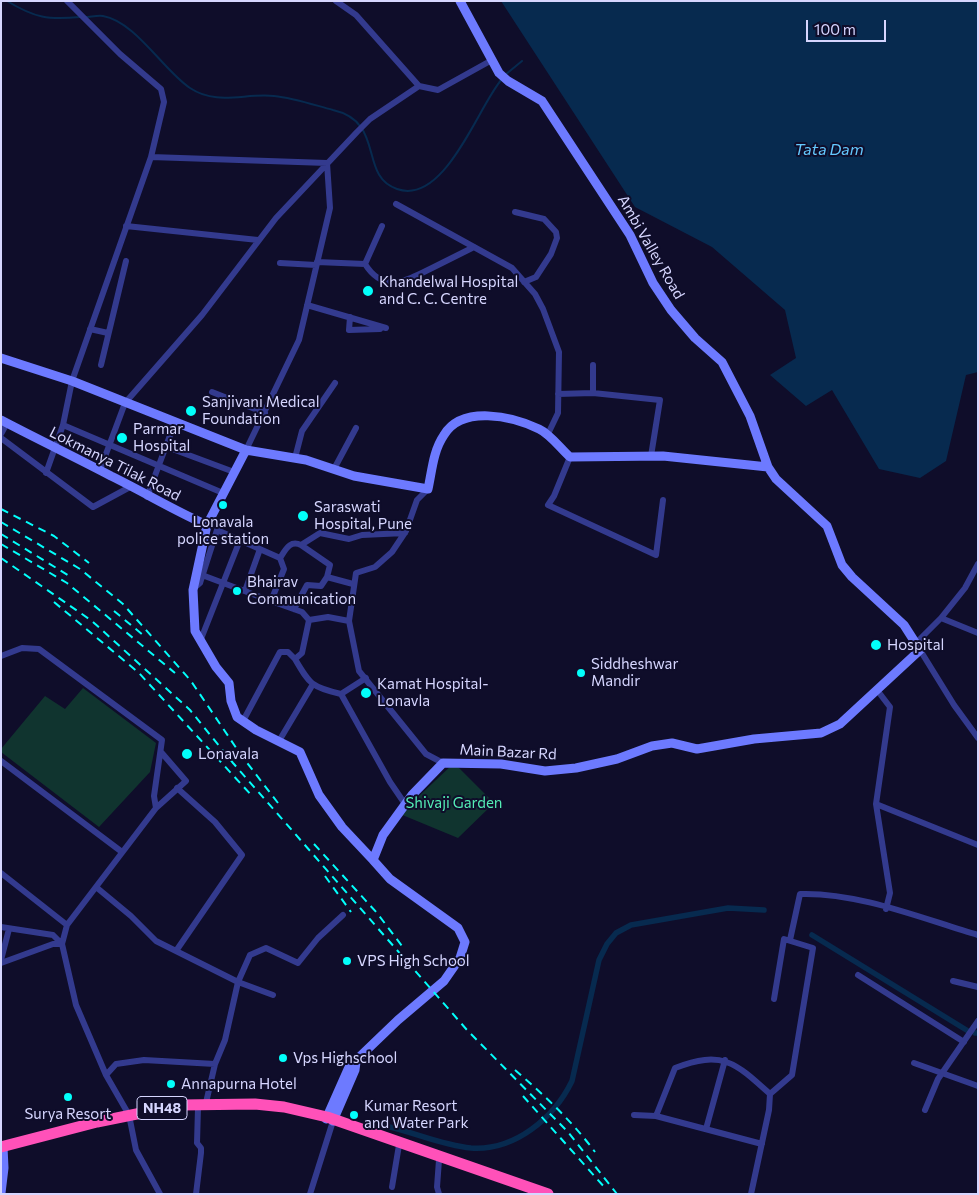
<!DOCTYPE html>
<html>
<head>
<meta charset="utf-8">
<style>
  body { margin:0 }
  #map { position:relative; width:979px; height:1195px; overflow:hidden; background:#0f0d2a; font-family:Commissioner,sans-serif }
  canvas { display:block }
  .frame { position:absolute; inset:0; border:2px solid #d6d6ff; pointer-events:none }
  .scale { position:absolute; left:806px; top:20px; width:80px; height:22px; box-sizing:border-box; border:2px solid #d6d6ff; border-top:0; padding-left:6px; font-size:15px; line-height:18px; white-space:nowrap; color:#d6d6ff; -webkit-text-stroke:4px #0f0d2a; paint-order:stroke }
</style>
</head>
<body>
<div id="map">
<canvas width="979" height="1195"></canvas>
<div class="frame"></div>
<div class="scale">100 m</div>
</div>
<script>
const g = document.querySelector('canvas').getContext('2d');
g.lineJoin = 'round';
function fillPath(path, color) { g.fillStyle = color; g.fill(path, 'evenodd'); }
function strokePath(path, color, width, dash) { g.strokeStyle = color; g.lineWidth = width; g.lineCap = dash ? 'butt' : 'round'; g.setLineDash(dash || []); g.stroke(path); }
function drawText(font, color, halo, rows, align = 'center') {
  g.font = font + ' Commissioner,sans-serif'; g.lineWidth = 4; g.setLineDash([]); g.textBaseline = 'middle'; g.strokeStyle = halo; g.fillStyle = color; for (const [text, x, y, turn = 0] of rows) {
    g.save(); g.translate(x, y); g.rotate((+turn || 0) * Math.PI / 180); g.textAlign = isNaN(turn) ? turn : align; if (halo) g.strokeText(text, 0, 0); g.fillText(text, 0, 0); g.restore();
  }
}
const green = new Path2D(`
  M 83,688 L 156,743 L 150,772 L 99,827 L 1,752 L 1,749 L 45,696 L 65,709 Z
  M 454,763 L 494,803 L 458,838 L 400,814 Z`);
const water = new Path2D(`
  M 501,1 L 978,1 L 978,372 L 966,375 L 946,461 L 920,478 L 879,469 L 832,390 L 806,406 L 770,375 L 796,358 L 785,310 L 712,247 L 635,207 Z`);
const stream = new Path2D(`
  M 7,1 C 35,18 48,20 80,17
  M 85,17 C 90,17 98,15 103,16 C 136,22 163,70 190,88 C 217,106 244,93 274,96 C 294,98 314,105 333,110 C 386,122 358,176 397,189 C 445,206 478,106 502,79
  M 505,75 L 522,61`);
const canal = new Path2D(`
  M 812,935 L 968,1031
  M 975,1033 L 978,1033
  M 381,1125 C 412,1131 440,1145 471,1148 C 515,1151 554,1118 572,1081 L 599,960 L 607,944 L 616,933 L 631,925 L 728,908 L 764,910`);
const street = new Path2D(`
  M 67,1 L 120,54 L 161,89 L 164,102 L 151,157
  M 336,1 L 356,15 L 419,86
  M 396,204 L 512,268 L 535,294 L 543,309 L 559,352 L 558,413 L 547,436
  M 515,212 L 544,219 L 556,232 L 557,238 L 551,254 L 536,277 L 524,282
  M 126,226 L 258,240
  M 317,262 L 365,264 C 384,294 406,281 432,268 C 446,261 460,254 474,247
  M 280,263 L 316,265
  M 365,264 L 382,226
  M 307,305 L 386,328
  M 350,317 L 349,330 L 380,329
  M 90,329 L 108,333
  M 101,365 L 126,261
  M 593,365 L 593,393
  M 212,392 L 265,413
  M 558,394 L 593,393 L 660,400 L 651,456
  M 63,425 L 223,493
  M 1,434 L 7,423
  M 1,438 L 93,507 L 130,487
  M 167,447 L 234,472
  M 570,457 L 554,496 L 548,505 L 656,555 L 663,500
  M 295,458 L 302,431 L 335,383
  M 334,469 L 356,428
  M 100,470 L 125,403 L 202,315 L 276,218 L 357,132 L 370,119 L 419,86 L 438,90 L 492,60
  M 46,473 L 63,425 L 72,381 L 151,157 L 327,163 L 330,208 L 299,340 L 246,450
  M 428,489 L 417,500 L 406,531 L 392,552 L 375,567 L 356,573 L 349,621 L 359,671 L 426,754 L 443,763
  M 147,497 L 175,422
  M 301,545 L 330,565 L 327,577 L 353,584
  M 202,575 L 271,601 L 284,569 L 280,558
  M 193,589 L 200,583 L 217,530 L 280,558 C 286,549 290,540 301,545 L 320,533 L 349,539 L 362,535 L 405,533
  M 245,591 L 260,549
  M 271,601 L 302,612 L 309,620
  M 294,609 L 307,585 L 321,586 L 327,577
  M 941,618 L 965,588 L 978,564
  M 349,621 L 328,617 L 309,620 L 302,653 L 295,659 C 310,685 312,687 341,694 L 366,678
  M 201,639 L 240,540
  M 916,643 L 941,618 L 978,633
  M 920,650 L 954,705 L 978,738
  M 1,656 L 22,648 L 39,649 L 162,740 L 154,796 L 156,808 L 67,925 L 62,944 L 76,1005 L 106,1075 L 129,1115 L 136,1150 L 160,1194
  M 877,690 L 890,707 L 876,804 L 978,845
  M 341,694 L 390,782 L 405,804
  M 243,721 L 280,652 L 288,652 L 295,659
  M 279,741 L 313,684
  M 1,761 L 122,852
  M 876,804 L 890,893 L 886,909
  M 156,808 L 186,781 L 161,752
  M 1,873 L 67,925
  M 96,887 L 131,916 L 156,941 L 238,982 L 225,1040 L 215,1064 L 205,1107
  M 1,927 L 53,935 L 62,944
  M 790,940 L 800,894 C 858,892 923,919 978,935
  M 176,951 L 242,855 L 215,822 L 177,788
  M 1,960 L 9,929
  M 1,963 L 53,944 L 62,944
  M 858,975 L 964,1042
  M 953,981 L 978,987
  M 273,995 L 238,982 L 250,955 L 266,948 L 298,963 L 318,938 L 343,915
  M 914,1063 L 978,1086
  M 106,1075 L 116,1064 L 144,1060 L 215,1064
  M 770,1094 L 792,1075 L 813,948 L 784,939 L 774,999
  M 925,1110 L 938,1079 L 978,1021
  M 634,1115 L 656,1116 L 762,1144
  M 656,1116 L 675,1068 C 722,1050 735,1062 770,1094 L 769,1110 L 751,1194
  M 706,1129 L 725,1060
  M 392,1187 L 399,1145
  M 196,1194 L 201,1153 L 201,1148 L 197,1143 L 198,1108
  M 310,1194 L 333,1121
  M 439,1194 L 437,1187 L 439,1160`);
const secondary = new Path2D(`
  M 1,358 L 72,381 L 246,450 L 306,460 L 354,476 L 428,489 C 432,471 433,451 444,435 C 462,405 512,416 539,429 C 550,434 561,449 570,457 L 663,456 L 768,467
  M 1,420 C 37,439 75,457 111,476 C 144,492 173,510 207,525
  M 246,450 L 207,525 L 193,590 L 195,631 L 216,667 L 229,683 L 231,701 L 237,717 L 256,730 L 300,752 L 319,795 L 342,827 L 373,860
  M 326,1119 L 349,1067 L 398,1020 L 444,981 L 460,958 L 465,942 L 458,928 L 390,879 L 373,860 L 383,835 L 412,795 L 443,763 L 501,764 L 545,771 L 576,768 L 617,759 L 652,746 L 672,743 L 697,749 L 754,739 L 821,733 L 840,724 L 920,650 L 904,625 L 852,577 L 842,565 L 827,526 L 776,479 L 768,467 L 750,416 L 722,362 L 695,338 L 671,310 L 653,283 L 630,235 L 542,101 L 508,81 L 499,73 L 460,1
  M 333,1121 L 355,1070 L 356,1062
  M 1,1193 L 4,1168 L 3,1147`);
const highway = new Path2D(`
  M 1,1147 L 97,1122 L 181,1105 L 255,1104 L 284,1107 L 327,1117 L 548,1194`);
const rail = new Path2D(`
  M 1,509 L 54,536 L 89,563
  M 1,522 L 80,569 L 123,604 L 191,681 L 241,755 L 278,803
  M 1,534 L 71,577
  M 1,544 L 67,583 L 175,673
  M 1,558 L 92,621 L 190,710 L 233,763 L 467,1030 L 568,1132 L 617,1194
  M 54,602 L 139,673 L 253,797
  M 114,611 L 143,635
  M 314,844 L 377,913 L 402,946
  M 325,876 L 351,912
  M 515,1070 C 544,1095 572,1121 595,1152
  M 523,1096 L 606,1189`);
const markers = [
  [368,291,6,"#02fffb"],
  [191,411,6,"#02fffb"],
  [122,438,6,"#02fffb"],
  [223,505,5,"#02fffb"],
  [303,516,6,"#02fffb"],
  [237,591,5,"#02fffb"],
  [876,645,6,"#02fffb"],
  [581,673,5,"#02fffb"],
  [366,693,6,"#02fffb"],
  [187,754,6,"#02fffb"],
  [347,961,5,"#02fffb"],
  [283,1058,5,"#02fffb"],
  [171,1084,5,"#02fffb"],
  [68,1097,5,"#02fffb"],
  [354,1115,5,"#02fffb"]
];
const shields = [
  [162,1108,50]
];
const shieldNames = [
  ["NH48",162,1108]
];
const streetNames = [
  ["Ambi Valley Road",651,247,60],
  ["Lokmanya Tilak Road",115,464,27],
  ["Main Bazar Rd",508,752,3]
];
const poiNames = [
  ["Khandelwal Hospital",379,282],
  ["and C. C. Centre",379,299],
  ["Sanjivani Medical",202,402],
  ["Foundation",202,419],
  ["Parmar",133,429],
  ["Hospital",133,446],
  ["Saraswati",314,507],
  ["Hospital, Pune",314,524],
  ["Lonavala",223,522,"center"],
  ["police station",223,539,"center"],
  ["Bhairav",247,582],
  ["Communication",247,599],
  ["Hospital",887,645],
  ["Siddheshwar",591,664],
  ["Mandir",591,681],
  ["Kamat Hospital-",377,684],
  ["Lonavla",377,701],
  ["Lonavala",198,754],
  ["VPS High School",357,961],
  ["Vps Highschool",293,1058],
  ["Annapurna Hotel",181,1084],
  ["Kumar Resort",364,1106],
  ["and Water Park",364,1123],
  ["Surya Resort",68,1114,"center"]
];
const parkNames = [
  ["Shivaji Garden",454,803]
];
const waterNames = [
  ["Tata Dam",829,150]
];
fillPath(green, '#10342f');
fillPath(water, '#072a4f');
strokePath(stream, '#072a4f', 2);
strokePath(canal, '#072a4f', 5.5);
strokePath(street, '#333a8e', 6);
strokePath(secondary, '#6d7aff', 9);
strokePath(highway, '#ff51b9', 11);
strokePath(rail, '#02fffb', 2, [8, 6]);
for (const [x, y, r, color] of markers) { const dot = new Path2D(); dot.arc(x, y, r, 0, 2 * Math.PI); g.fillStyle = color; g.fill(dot); strokePath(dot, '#0f0d2a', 2); }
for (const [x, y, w] of shields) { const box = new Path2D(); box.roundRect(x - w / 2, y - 11.5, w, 23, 4); g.fillStyle = '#0f0d2a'; g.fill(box); strokePath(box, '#d6d6ff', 1); }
drawText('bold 14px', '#d6d6ff', null, shieldNames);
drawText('15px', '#d6d6ff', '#0f0d2a', streetNames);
drawText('15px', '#d6d6ff', '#0f0d2a', poiNames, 'left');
drawText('15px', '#54edb5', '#0f0d2a', parkNames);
drawText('italic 16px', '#64c9ff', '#0f0d2a', waterNames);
</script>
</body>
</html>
